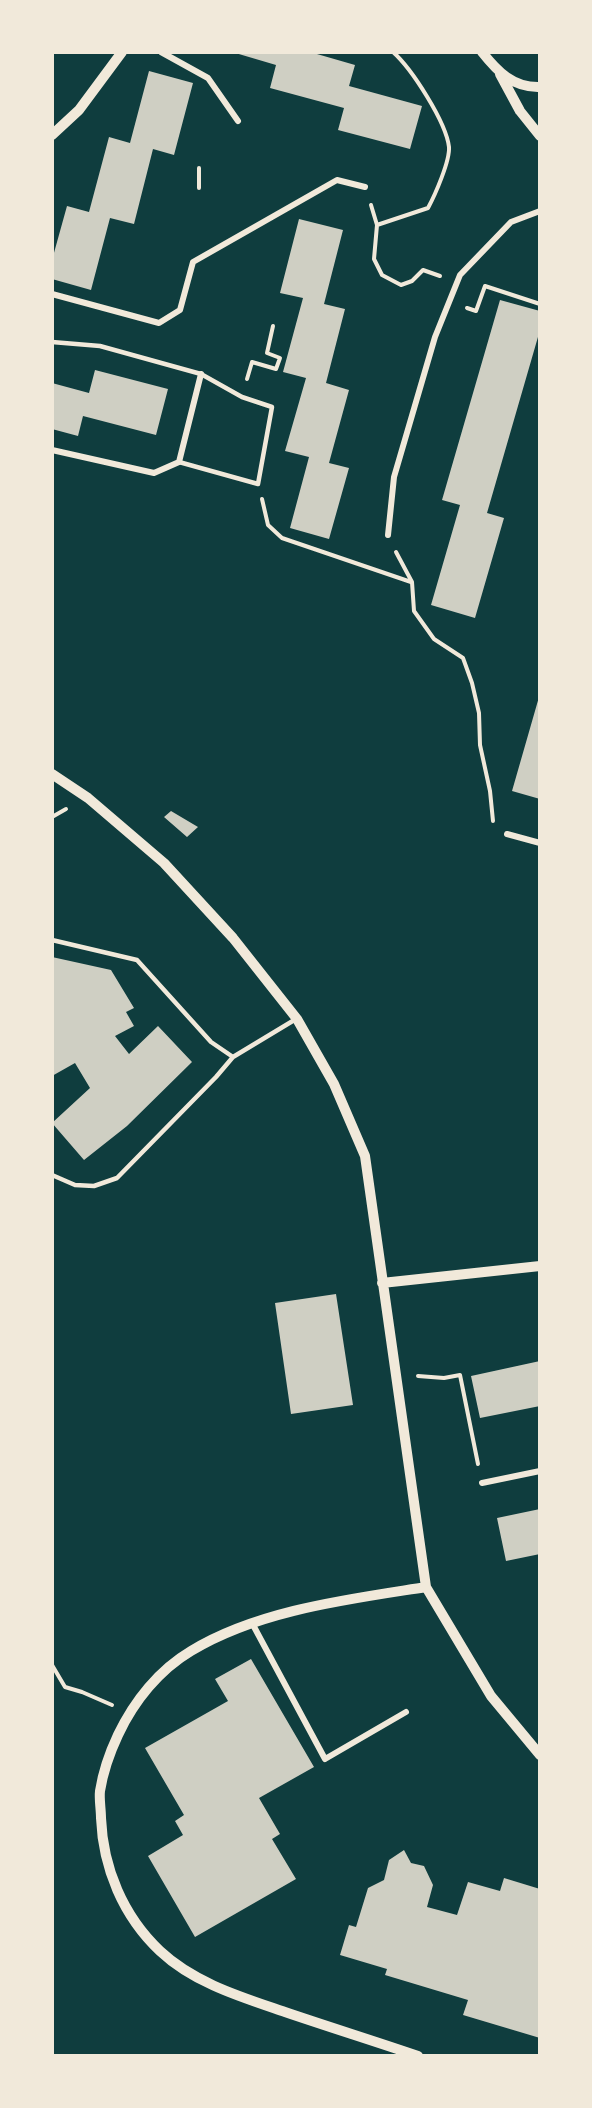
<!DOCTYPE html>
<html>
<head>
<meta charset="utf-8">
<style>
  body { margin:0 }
  #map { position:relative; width:592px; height:2108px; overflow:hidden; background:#0f3d3e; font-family:"Sofia Sans Condensed",sans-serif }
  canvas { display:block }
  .frame { position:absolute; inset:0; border:54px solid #f1e9da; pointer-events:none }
</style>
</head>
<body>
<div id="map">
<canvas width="592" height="2108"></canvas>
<div class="frame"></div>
</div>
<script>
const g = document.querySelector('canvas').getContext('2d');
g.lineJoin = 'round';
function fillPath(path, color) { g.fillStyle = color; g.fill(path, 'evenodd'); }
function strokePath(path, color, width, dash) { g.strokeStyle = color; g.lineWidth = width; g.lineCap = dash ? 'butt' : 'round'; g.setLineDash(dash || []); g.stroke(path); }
const building = new Path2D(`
  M 232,52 L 310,52 L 355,65 L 349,86 L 422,106 L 410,149 L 338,130 L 344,108 L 270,88 L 276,65 Z
  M 149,71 L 193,83 L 174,155 L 153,149 L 134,224 L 110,218 L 91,290 L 52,279 L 52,260 L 67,206 L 89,212 L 109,137 L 130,143 Z
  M 299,219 L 343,230 L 324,304 L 345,309 L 326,383 L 349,390 L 329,463 L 349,468 L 329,539 L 290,528 L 309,457 L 285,451 L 306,378 L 283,372 L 303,298 L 280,293 Z
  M 500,300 L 540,311 L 540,330 L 487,513 L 504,518 L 475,618 L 431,605 L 460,505 L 442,500 Z
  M 95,370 L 168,389 L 156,435 L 83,416 L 78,436 L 52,429 L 52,383 L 89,393 Z
  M 539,697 L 540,697 L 540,799 L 512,791 Z
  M 171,811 L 198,827 L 187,837 L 164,817 Z
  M 52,957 L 111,970 L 134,1008 L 126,1012 L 134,1026 L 115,1036 L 129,1054 L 158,1026 L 192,1062 L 127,1126 L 84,1160 L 52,1123 L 90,1088 L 75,1063 L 52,1076 Z
  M 336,1294 L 353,1405 L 291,1414 L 275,1303 Z
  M 540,1361 L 540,1406 L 480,1418 L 471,1376 Z
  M 540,1509 L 540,1554 L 506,1561 L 497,1518 Z
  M 251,1659 L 314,1767 L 259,1798 L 280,1834 L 272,1839 L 296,1879 L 195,1937 L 148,1856 L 183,1835 L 175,1821 L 184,1815 L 145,1748 L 228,1701 L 215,1679 Z
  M 404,1850 L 411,1863 L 424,1866 L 433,1885 L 427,1907 L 457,1915 L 468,1882 L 500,1891 L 504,1878 L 540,1889 L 540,2038 L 463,2015 L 468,2000 L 385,1975 L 387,1969 L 340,1955 L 349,1925 L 356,1927 L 368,1888 L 384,1880 L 389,1860 Z`);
const path = new Path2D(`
  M 199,168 L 199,188
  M 371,205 L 377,225 L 374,259 L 382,275 L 401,285 L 412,281 L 423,270 L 440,276
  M 377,225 L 428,208 C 435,195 450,161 449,147 C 446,122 412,69 393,52
  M 467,308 L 476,311 L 485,286 L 540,304
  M 247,379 L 252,362 L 276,369 L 280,358 L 267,353 L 273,326
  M 262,499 L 268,525 L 282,538 L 411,582
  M 396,552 L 412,582 L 414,611 L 434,639 L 463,658 L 472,683 L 479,713 L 480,745 L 490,791 L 493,821
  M 52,817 L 66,809
  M 418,1376 L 444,1378 L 460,1375 L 478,1464
  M 52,1665 L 65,1687 L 82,1692 L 112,1705`);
const service = new Path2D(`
  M 52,342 L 100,346 L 201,374 L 242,397 L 272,407 L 258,484 L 179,462
  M 52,940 L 137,960 L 211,1042 L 233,1057
  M 52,1175 L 75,1185 L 94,1186 L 117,1178 L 216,1077 L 233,1057 L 296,1019`);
const minor = new Path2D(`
  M 161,52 L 208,78 L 238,121
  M 52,294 L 159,323 L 180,310 L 193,262 L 337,180 L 365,187
  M 52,450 L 154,473 L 179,462 L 201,374
  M 388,535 L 394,477 L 435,337 L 460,275 L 511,222 L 540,211
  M 507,834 L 540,843
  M 482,1483 L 540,1471
  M 252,1623 L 325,1759 L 406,1712`);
const tertiary = new Path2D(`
  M 482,52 C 497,71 513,88 540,87
  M 500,74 L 520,111 L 540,136
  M 52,135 L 79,110 L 122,52
  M 52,774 L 88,798 L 164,863 L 233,938 L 297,1019 L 334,1084 L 365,1156 L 426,1587 L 491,1696 L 540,1755
  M 382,1283 L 540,1266
  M 418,2056 C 374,2041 329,2027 285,2012 C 241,1997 194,1983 160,1951 C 123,1916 103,1868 101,1818 C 101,1809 99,1799 100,1791 C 103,1772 110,1752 118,1735 C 134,1701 159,1670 191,1651 C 258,1610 350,1599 426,1587`);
fillPath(building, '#cfcfc3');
strokePath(path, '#f1e9da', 4);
strokePath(service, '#f1e9da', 4.5);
strokePath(minor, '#f1e9da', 6);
strokePath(tertiary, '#f1e9da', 10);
</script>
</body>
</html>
